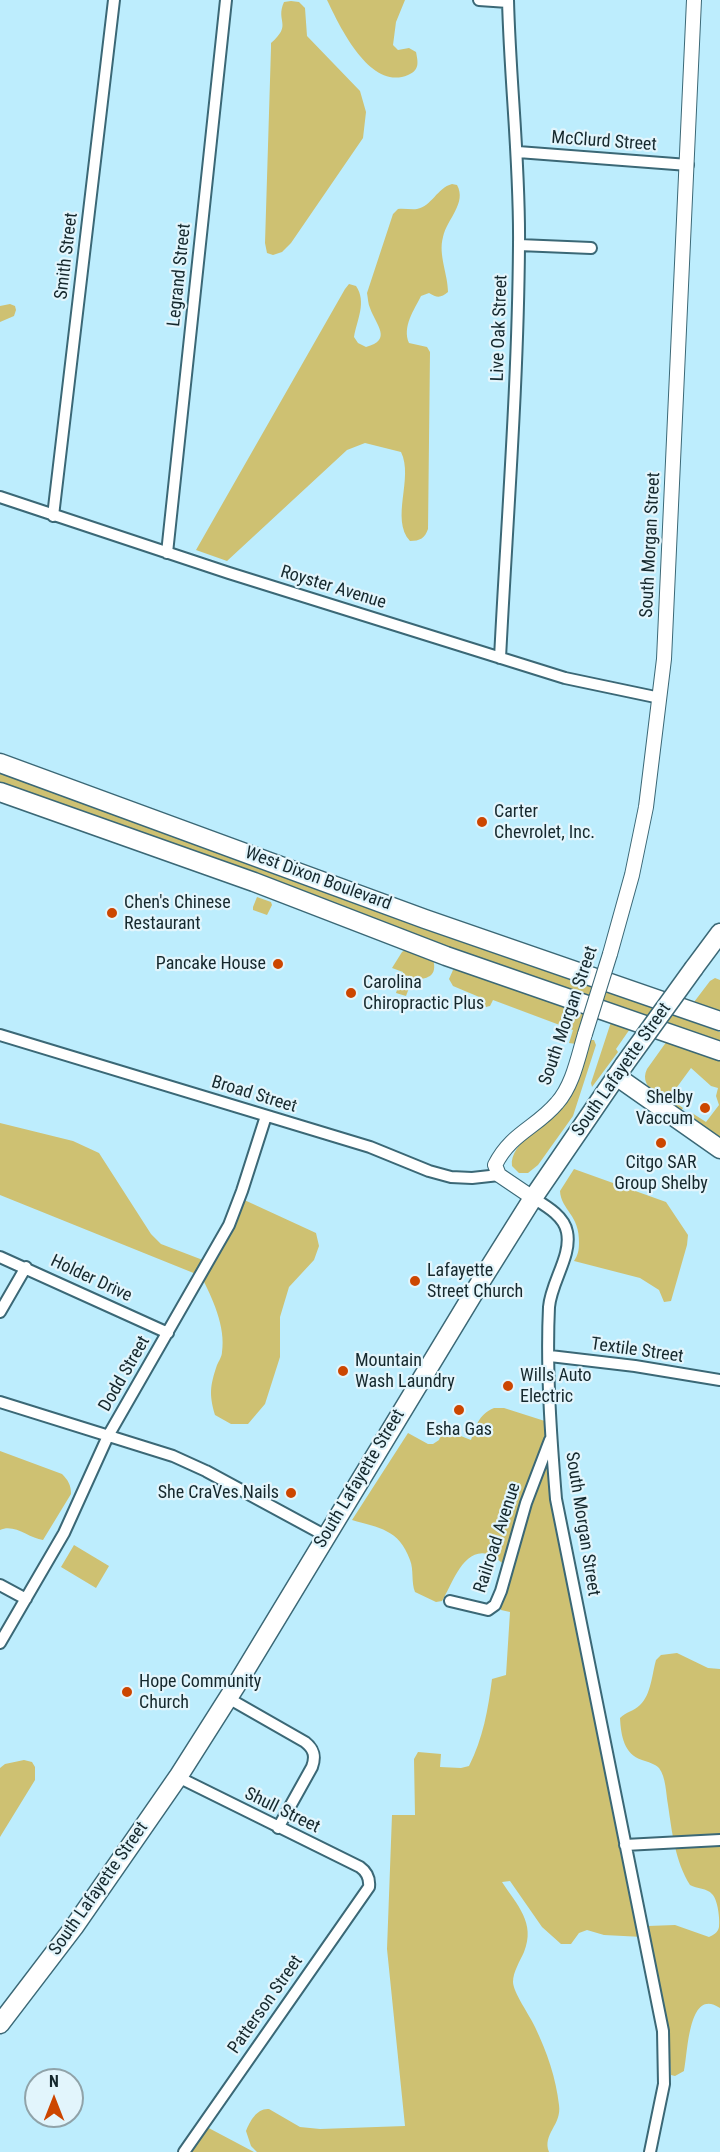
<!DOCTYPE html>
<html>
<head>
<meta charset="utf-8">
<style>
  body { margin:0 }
  #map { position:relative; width:720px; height:2152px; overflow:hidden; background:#bdedfd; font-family:"Roboto Condensed",sans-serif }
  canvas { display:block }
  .north { position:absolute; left:24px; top:2068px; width:60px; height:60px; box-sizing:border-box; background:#e2f5fc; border:2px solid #90a3a9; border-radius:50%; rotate:0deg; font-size:16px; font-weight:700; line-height:24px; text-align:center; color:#15282d }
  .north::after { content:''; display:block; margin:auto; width:21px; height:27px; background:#cc4600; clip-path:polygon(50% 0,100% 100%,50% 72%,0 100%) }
</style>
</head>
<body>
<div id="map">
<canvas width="720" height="2152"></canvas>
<div class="north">N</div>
</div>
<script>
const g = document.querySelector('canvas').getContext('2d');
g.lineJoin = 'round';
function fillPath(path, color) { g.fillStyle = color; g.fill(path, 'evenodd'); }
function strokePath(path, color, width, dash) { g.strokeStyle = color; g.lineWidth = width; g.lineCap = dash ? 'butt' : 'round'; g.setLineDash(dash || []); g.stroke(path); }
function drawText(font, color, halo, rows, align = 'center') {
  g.font = font + ' "Roboto Condensed",sans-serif'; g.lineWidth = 4.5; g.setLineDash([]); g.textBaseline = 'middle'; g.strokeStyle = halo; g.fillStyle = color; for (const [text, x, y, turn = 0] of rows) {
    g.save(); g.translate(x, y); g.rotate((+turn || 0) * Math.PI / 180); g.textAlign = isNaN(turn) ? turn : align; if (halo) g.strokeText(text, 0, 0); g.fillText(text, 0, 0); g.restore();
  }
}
const green = new Path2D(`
  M 327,0 L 405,0 L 396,22 L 393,45 L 398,50 L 409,48 L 416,52 C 418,62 420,70 408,75 C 370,91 340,27 327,0 Z
  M 291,1 L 299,2 L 305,8 L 307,36 L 360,91 L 366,112 L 363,138 L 291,243 L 282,252 L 273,255 L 267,253 L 265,243 L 271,48 L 271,43 C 293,24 275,22 284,2 Z
  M 452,184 L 457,185 C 467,203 447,219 443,237 C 438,255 448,274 448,292 C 441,298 437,298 429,293 L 421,296 C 414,310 402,327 409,343 L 427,347 L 430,352 L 428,529 C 425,538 420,541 410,541 C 390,519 414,478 401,452 L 365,443 L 347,450 L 227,561 L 196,550 L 345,289 L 349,284 L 356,286 C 367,302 357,320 354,337 L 358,343 L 366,347 C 393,340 376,325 370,308 C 368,304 368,298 367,293 L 393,214 L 398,209 C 404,208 411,210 417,209 C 432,206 437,188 452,184 Z
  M 10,304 L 15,306 L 16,310 L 14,316 L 0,322 L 0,306 Z
  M 0,772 L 720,1032 L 720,1045 L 0,788 Z
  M 257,897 L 271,902 L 272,905 L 267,915 L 253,910 L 253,907 Z
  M 405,950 L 433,959 C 438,977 427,979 412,980 L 406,996 L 396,993 L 403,972 L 392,968 L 402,952 Z
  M 456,968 L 586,1011 L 576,1044 L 569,1043 L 573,1030 L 493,1000 L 490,1006 L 486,1007 L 483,1005 L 484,999 L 453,986 L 449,979 L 453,970 Z
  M 715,978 L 720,980 L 720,1017 L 691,1006 L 710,981 Z
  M 612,1019 L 632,1026 L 616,1049 L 618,1052 L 592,1087 L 591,1083 Z
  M 591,1040 L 594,1040 L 596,1045 L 573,1116 L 538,1165 L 528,1173 L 519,1173 L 512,1166 C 509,1142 550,1122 564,1104 C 580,1086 580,1060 591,1040 Z
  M 667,1041 L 720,1061 L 720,1142 L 689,1118 L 692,1113 L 706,1122 L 719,1105 L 716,1096 L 718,1088 L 711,1086 L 691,1068 L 669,1098 L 683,1108 L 681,1111 C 667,1101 637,1089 647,1069 Z
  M 0,1123 L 73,1141 L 99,1153 L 151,1234 L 161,1244 L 208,1262 L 240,1198 L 316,1233 L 319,1246 L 314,1260 L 289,1287 L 280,1317 L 280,1357 L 265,1404 L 248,1424 L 231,1424 L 215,1415 C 209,1394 210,1386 217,1365 C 219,1361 222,1356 222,1352 C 226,1327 212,1297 201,1276 L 0,1195 Z
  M 574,1169 L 666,1202 L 688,1235 L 687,1245 L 671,1301 L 664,1302 L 659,1290 L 640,1278 L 574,1261 C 578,1255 579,1250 579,1243 C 580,1215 561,1210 560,1191 Z
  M 494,1408 L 504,1408 L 551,1423 L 556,1499 L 643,1937 L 604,1935 L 587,1930 L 579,1933 L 571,1944 L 561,1944 L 542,1927 L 510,1881 L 502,1882 C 517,1905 536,1923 524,1952 C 520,1961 513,1972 513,1982 C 513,1992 530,2016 535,2027 C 547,2052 556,2078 559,2105 C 562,2125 542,2134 549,2152 L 257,2152 L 251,2146 L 246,2131 C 250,2121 257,2108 269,2109 L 300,2127 L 320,2129 L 405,2126 L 387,1949 L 392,1815 L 415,1815 L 414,1759 L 418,1752 L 441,1754 L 440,1767 L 461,1768 L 469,1766 C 483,1738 488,1710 492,1679 L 506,1675 L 510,1612 L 501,1610 L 501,1591 L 508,1567 C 502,1563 494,1556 488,1554 C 463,1547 452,1585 442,1601 L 436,1602 L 415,1592 C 411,1582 414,1570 410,1560 C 399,1529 379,1528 352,1520 L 408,1433 L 428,1444 L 433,1444 L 439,1440 L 443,1429 L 471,1440 C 476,1426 478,1415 494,1408 Z
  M 0,1451 L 62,1474 C 68,1480 71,1485 71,1494 L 43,1540 C 29,1538 14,1523 0,1530 Z
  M 74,1545 L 109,1566 L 96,1588 L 61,1567 Z
  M 677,1653 L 708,1668 L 720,1669 L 720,2008 C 688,1986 688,2054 684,2071 L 675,2076 L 671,2075 L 667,2021 L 648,1926 L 675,1925 L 709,1937 C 713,1935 718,1933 719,1927 C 720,1919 718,1900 712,1894 C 707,1888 697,1889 690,1885 C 675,1861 672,1832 668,1805 C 666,1794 666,1777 659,1768 C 655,1764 648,1762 642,1760 C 624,1754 621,1736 620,1718 C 626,1712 634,1711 640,1705 C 651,1695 652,1674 656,1660 L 661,1655 Z
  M 24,1760 L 32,1762 L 35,1767 L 35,1780 L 0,1837 L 0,1768 L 5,1764 Z
  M 203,2125 L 254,2152 L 184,2152 Z`);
const minor = new Path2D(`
  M 479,0 L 508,2
  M 518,152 L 688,165
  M 519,245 L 591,248
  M 0,497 L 229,573 L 565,678 L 660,698
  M 53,516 L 114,0
  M 167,553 L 226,0
  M 500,658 C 507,521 518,383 519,245 C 520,163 510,82 508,0
  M 0,1035 L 370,1147 L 429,1171 L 451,1177 L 472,1178 L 499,1175
  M 533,1198 C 546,1206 564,1216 567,1232 C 572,1256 551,1282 549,1307 C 546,1369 551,1437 556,1499 L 663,2031 L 664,2084 L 650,2152
  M 0,1257 L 168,1333
  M 0,1312 L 26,1267
  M 550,1356 L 635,1366 L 720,1380
  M 0,1402 L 173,1456 L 206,1471 L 326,1536
  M 0,1585 L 26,1599
  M 450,1601 L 488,1610 L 495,1605 L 501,1591 L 526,1503 L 550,1440
  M 0,1643 L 64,1533 L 108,1436 L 229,1225 L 242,1191 L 266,1116
  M 228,1698 L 305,1742 C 314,1749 316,1756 312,1767 L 278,1828
  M 178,1777 L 360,1867 C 367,1872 370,1878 369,1887 L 184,2152
  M 625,1845 L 720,1840`);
const tertiary = new Path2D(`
  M 610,954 L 632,875 L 646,807 L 664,659 L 694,0
  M 533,1198 L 499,1175 L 495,1165 C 511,1133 536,1128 557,1103 C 573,1085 578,1057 585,1034`);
const primary = new Path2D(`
  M 694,968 L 720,933
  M 616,1076 L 720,1149
  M 0,2024 L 74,1927 L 178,1777 L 237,1684 L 481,1281 L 533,1198 L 624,1065`);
const trunk = new Path2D(`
  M 0,763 L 425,919 L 720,1021
  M 0,792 L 254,882 L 446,956 L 720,1051`);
const tertiaryBridge = new Path2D(`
  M 585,1034 L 610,954`);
const primaryBridge = new Path2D(`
  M 624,1065 L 694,968`);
const markers = [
  [482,822,6,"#cc4600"],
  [112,913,6,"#cc4600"],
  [278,964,6,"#cc4600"],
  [351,993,6,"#cc4600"],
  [705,1108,6,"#cc4600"],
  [661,1143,6,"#cc4600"],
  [415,1281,6,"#cc4600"],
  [343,1371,6,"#cc4600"],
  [508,1386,6,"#cc4600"],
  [459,1410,6,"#cc4600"],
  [291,1493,6,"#cc4600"],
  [127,1692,6,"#cc4600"]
];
const streetNames = [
  ["McClurd Street",604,142,4],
  ["Smith Street",67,256,-83],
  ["Legrand Street",180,275,-84],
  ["Live Oak Street",500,328,-88],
  ["South Morgan Street",651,545,-87],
  ["Royster Avenue",333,588,17],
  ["West Dixon Boulevard",318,879,20],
  ["South Morgan Street",569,1016,-71],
  ["South Lafayette Street",622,1070,-55],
  ["Broad Street",254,1095,17],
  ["Holder Drive",91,1279,25],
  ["Textile Street",637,1351,8],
  ["Dodd Street",125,1374,-60],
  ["South Lafayette Street",360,1479,-59],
  ["South Morgan Street",582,1524,81],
  ["Railroad Avenue",498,1538,-72],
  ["Shull Street",282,1811,26],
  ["South Lafayette Street",99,1889,-55],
  ["Patterson Street",266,2005,-55]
];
const poiNames = [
  ["Carter",494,812],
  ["Chevrolet, Inc.",494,833],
  ["Chen's Chinese",124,903],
  ["Restaurant",124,924],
  ["Pancake House",266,964,"right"],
  ["Carolina",363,983],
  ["Chiropractic Plus",363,1004],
  ["Shelby",693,1098,"right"],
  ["Vaccum",693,1119,"right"],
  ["Citgo SAR",661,1163,"center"],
  ["Group Shelby",661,1184,"center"],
  ["Lafayette",427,1271],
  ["Street Church",427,1292],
  ["Mountain",355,1361],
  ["Wash Laundry",355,1382],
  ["Wills Auto",520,1376],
  ["Electric",520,1397],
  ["Esha Gas",459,1430,"center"],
  ["She CraVes Nails",279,1493,"right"],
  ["Hope Community",139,1682],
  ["Church",139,1703]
];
fillPath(green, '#cec172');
strokePath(minor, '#3b6876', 14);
strokePath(tertiary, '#3b6876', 16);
strokePath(primary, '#3b6876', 21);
strokePath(trunk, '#3b6876', 21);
strokePath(minor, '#fff', 10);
strokePath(tertiary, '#fff', 14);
strokePath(primary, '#fff', 18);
strokePath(trunk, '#fff', 18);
strokePath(tertiaryBridge, '#3b6876', 16, []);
strokePath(primaryBridge, '#3b6876', 21, []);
strokePath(tertiaryBridge, '#fff', 14);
strokePath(primaryBridge, '#fff', 18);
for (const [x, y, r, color] of markers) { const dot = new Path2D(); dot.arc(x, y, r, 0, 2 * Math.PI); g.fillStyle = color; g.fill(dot); strokePath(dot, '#e2f5fc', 2); }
drawText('18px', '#15282d', '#e2f5fc', streetNames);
drawText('18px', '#15282d', '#e2f5fc', poiNames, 'left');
</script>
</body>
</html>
